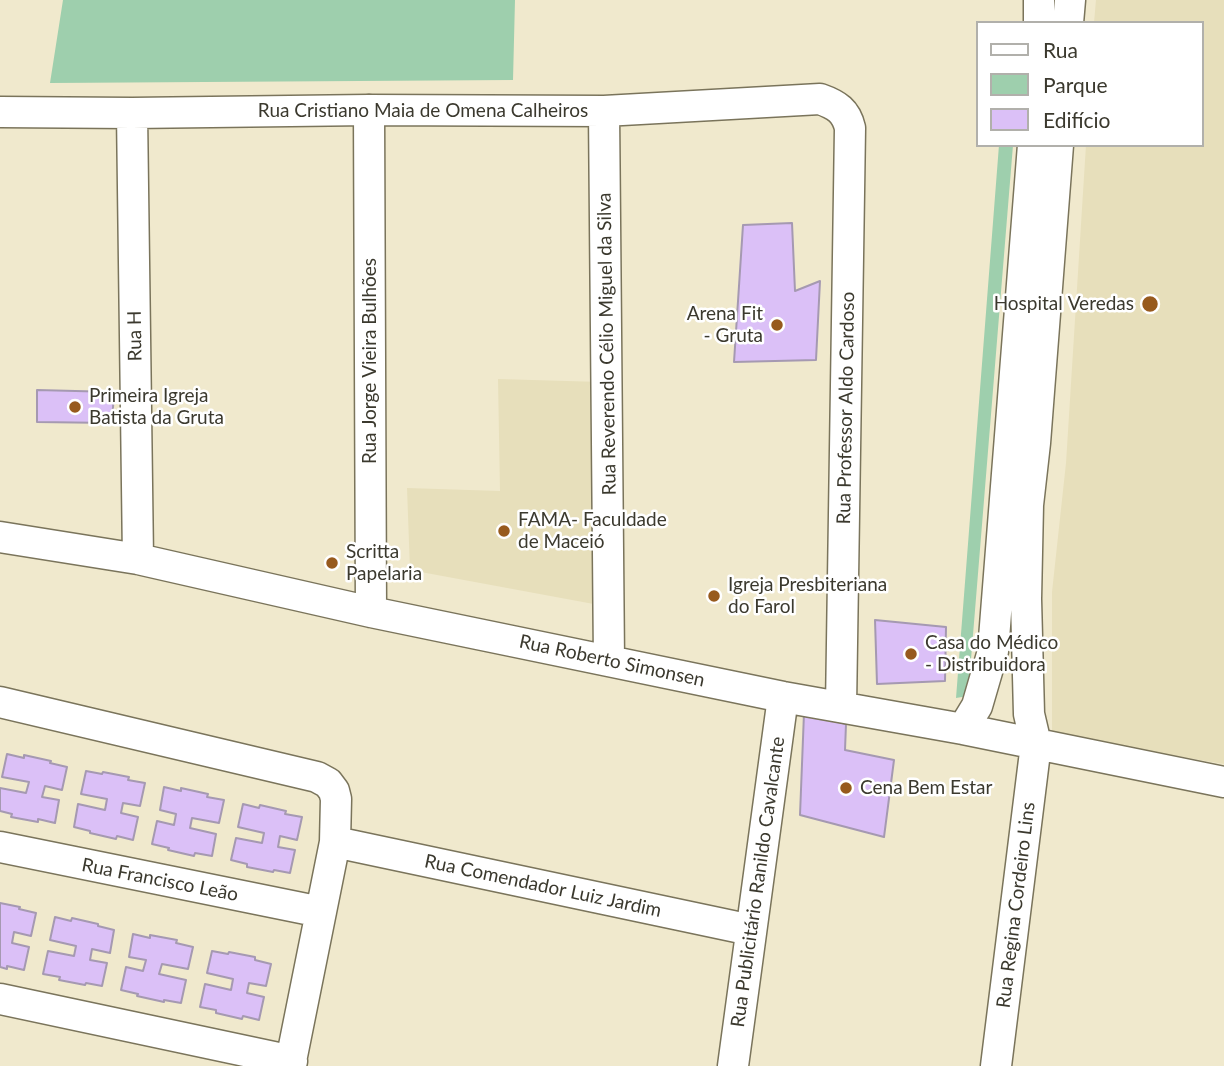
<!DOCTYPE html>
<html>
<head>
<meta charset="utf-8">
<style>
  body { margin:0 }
  #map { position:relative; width:1224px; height:1066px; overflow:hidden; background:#f0e9cd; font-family:Lato,sans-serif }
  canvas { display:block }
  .legend { position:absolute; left:976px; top:21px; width:228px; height:126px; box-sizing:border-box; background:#fff; border:2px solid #b1b0ab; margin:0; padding:9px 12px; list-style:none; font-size:21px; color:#3b392e }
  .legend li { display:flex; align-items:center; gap:14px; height:35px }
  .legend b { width:35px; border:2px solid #b1b0ab }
</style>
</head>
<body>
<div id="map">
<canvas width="1224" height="1066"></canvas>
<ul class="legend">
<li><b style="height:9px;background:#fff"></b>Rua</li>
<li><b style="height:19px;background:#9ecfad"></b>Parque</li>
<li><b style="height:19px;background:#dbc0f7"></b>Edifício</li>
</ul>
</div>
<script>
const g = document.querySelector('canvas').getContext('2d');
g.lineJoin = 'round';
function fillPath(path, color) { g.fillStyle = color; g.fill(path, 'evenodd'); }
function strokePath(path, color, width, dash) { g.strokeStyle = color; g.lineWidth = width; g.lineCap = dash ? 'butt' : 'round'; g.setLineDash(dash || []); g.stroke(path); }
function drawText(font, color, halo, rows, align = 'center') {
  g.font = font + ' Lato,sans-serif'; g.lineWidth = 5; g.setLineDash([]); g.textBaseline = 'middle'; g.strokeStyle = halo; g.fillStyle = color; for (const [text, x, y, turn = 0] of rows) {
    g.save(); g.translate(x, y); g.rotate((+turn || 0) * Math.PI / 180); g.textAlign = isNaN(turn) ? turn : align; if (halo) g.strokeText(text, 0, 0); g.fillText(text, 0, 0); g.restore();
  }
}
const built = new Path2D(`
  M 1096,0 L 1224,0 L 1224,764 L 1052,735 L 1052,592 L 1066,463 L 1086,145 L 1201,145 L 1201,23 L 1094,23 Z
  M 498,379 L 601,382 L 599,605 L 410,570 L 407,488 L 500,491 Z`);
const green = new Path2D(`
  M 63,0 L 515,0 L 513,80 L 50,83 Z
  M 999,145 L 1013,145 L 968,696 L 956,698 Z`);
const building = new Path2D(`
  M 792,223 L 795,291 L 820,281 L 816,360 L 734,362 L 743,225 Z
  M 37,390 L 114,392 L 112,423 L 37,422 Z
  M 875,620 L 946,627 L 945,681 L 877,684 Z
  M 804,713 L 846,724 L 845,750 L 894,760 L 884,837 L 800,815 Z
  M 7,754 L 24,758 L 24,755 L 51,761 L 50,763 L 67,767 L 62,790 L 45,786 L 42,797 L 59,800 L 55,823 L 38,819 L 38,822 L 11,817 L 12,814 L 0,811 L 0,788 L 26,793 L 29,782 L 2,777 Z
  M 86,771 L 102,774 L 103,772 L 129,777 L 128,780 L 145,783 L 140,806 L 123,803 L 121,813 L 138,817 L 133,840 L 117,836 L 116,839 L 90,833 L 90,831 L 74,827 L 78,804 L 105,810 L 107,799 L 81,794 Z
  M 164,787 L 181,791 L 181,788 L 208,794 L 207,797 L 224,800 L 219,823 L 192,818 L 190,828 L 216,834 L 212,856 L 195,853 L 194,856 L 168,850 L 169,848 L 152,844 L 157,821 L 174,825 L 176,814 L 160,810 Z
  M 243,804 L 259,808 L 260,805 L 286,811 L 285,814 L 302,817 L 297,840 L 280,836 L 278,847 L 295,850 L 290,873 L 274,870 L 273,872 L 247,867 L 247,864 L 231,860 L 236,838 L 262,843 L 264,833 L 238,827 Z
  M 0,903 L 20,907 L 19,909 L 36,913 L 31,936 L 14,932 L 12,943 L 29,947 L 24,970 L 7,966 L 7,969 L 0,967 Z
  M 55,917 L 71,921 L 72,918 L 98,924 L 98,926 L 114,930 L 110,953 L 92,949 L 90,960 L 107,963 L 102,986 L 86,983 L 85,985 L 59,980 L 60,977 L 43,974 L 48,951 L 74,956 L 76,946 L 50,940 Z
  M 133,934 L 150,938 L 150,935 L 177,940 L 176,943 L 193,947 L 188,969 L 162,964 L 159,974 L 186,980 L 181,1003 L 164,1000 L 164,1002 L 137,996 L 138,994 L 121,990 L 126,967 L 143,971 L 146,960 L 129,957 Z
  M 212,951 L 228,954 L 229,952 L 255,957 L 255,960 L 271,964 L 266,986 L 249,983 L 247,993 L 264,997 L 259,1020 L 243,1016 L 242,1019 L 216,1013 L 216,1010 L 200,1007 L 205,984 L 231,990 L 233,979 L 207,973 Z`);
const minor = new Path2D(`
  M 1039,23 L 1039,0
  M 1068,23 L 1070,0
  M 369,110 L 371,612
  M 604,111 L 609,661
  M 0,112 L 132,113 L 369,110 L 604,111 L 820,99 C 837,105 846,111 850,128 L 841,707
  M 132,113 L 138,559
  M 0,537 L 138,559 L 371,612 L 783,697 L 963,729 L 1224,782
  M 0,702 L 317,777 L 328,783 L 334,791 L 336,799 L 335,842 L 290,1066
  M 963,729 L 977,706 L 993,651 L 1033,145
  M 335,842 L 751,930
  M 0,847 L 321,912
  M 0,999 L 292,1061
  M 733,1066 L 783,697
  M 996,1066 L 1036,744 L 1029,714 L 1026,599 L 1028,505 L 1035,443 L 1058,145`);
const markers = [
  [1150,304,9,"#975a1d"],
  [777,325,7,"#975a1d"],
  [75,407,7,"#975a1d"],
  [504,531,7,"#975a1d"],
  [332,563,7,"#975a1d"],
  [714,596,7,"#975a1d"],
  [911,654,7,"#975a1d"],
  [846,788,7,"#975a1d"]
];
const streetNames = [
  ["Rua Cristiano Maia de Omena Calheiros",423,111],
  ["Rua H",135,336,-91],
  ["Rua Reverendo Célio Miguel da Silva",607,344,-91],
  ["Rua Jorge Vieira Bulhões",370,361,-90],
  ["Rua Professor Aldo Cardoso",846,408,-89],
  ["Rua Roberto Simonsen",612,661,12],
  ["Rua Francisco Leão",160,880,11],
  ["Rua Publicitário Ranildo Cavalcante",758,882,-82],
  ["Rua Comendador Luiz Jardim",543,886,12],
  ["Rua Regina Cordeiro Lins",1016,905,-83]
];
const poiNames = [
  ["Hospital Veredas",1134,304,"right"],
  ["Arena Fit",763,314,"right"],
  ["- Gruta",763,336,"right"],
  ["Primeira Igreja",89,396],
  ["Batista da Gruta",89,418],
  ["FAMA- Faculdade",518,520],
  ["de Maceió",518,542],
  ["Scritta",346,552],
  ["Papelaria",346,574],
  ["Igreja Presbiteriana",728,585],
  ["do Farol",728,607],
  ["Casa do Médico",925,643],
  ["- Distribuidora",925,665],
  ["Cena Bem Estar",860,788]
];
fillPath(built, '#e7dfbb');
fillPath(green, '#9ecfad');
fillPath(building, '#dbc0f7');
strokePath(building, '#a599b1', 2);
strokePath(minor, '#7a745b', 33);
strokePath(minor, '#fff', 30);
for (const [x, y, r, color] of markers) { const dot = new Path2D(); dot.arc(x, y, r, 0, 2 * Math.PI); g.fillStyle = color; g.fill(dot); strokePath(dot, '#fff', 2.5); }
drawText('19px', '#3b392e', '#fff', streetNames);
drawText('19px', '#3b392e', '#fff', poiNames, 'left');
</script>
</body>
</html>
